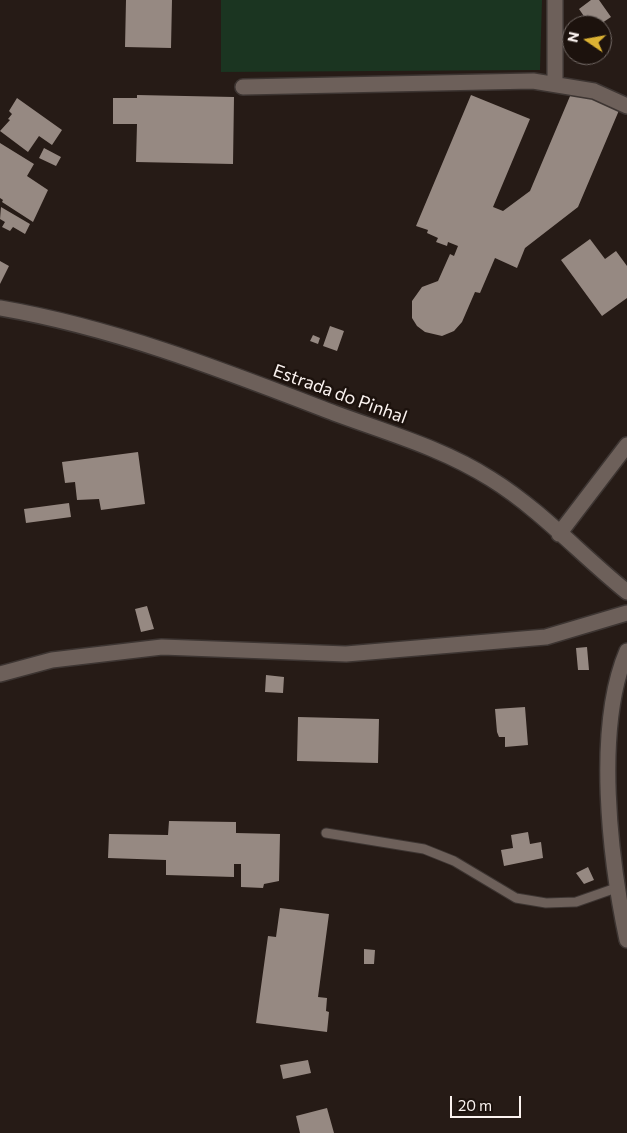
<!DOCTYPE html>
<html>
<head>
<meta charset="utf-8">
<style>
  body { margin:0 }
  #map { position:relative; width:627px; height:1133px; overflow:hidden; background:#261b16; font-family:Commissioner,sans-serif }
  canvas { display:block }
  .north { position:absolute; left:562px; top:15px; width:50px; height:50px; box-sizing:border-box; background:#1c120d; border:1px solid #756c68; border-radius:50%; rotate:282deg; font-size:14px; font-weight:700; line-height:20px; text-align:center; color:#fbf3f0 }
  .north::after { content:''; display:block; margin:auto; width:18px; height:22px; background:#dcb233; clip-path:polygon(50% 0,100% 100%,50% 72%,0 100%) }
  .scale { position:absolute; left:450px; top:1096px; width:71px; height:22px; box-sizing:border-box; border:2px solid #fbf3f0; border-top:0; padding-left:6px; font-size:15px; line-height:18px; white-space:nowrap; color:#fbf3f0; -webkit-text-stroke:4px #1c120d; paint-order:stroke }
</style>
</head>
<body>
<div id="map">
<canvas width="627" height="1133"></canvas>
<div class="north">N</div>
<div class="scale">20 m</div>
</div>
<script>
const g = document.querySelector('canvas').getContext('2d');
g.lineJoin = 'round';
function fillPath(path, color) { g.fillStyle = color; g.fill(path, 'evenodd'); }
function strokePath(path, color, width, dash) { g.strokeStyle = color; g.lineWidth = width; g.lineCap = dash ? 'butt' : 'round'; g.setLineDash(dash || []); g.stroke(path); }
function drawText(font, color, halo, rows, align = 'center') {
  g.font = font + ' Commissioner,sans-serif'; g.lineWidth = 5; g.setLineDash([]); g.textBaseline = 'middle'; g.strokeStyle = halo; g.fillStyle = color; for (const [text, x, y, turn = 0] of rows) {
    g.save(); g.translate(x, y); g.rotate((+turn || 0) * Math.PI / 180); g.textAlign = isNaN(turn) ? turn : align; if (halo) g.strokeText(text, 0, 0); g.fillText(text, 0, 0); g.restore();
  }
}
const green = new Path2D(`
  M 221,0 L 542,0 L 540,70 L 221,72 Z`);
const building = new Path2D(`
  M 126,0 L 172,0 L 171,48 L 125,47 Z
  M 591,0 L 599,0 L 611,17 L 599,25 L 590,25 L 579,9 Z
  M 573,89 L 620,108 L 578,207 L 525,248 L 517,268 L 495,258 L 480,293 L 475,292 L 462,322 L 454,331 L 442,336 L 425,332 L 417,326 L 412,318 L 412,301 L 422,287 L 438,281 L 450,254 L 454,256 L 458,246 L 448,242 L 447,246 L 436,242 L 438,238 L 427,233 L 428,230 L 416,226 L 471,95 L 530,119 L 493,207 L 503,211 L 530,191 Z
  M 137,95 L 234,97 L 233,164 L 136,162 L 137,124 L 113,124 L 113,98 L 137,98 Z
  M 17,98 L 62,130 L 52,145 L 39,136 L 28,152 L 0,131 L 10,120 L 8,119 L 12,114 L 9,111 Z
  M 0,143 L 34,164 L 27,176 L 48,190 L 33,222 L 2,202 L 3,200 L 0,198 Z
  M 44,148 L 61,157 L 56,166 L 39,158 Z
  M 1,207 L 30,224 L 25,234 L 13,227 L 10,231 L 2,227 L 5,222 L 0,219 Z
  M 590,239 L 605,259 L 616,251 L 627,266 L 627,298 L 602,316 L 561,260 Z
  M 0,261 L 9,266 L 0,284 Z
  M 330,326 L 344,331 L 337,351 L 323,346 Z
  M 313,335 L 320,338 L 318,344 L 310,341 Z
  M 138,452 L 145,504 L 101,510 L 99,499 L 77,500 L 75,482 L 65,483 L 62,462 Z
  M 69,503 L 71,517 L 26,523 L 24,509 Z
  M 147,606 L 154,629 L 141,632 L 135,609 Z
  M 587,647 L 589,670 L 578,670 L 576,648 Z
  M 266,675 L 284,677 L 283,693 L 265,692 Z
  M 525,707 L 528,745 L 505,747 L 505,737 L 499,737 L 497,732 L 495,709 Z
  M 298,717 L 379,719 L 378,763 L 297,761 Z
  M 169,821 L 236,822 L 236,833 L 280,834 L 279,881 L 264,884 L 263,888 L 241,887 L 241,864 L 234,864 L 234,877 L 166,875 L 166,860 L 108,858 L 109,834 L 168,835 Z
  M 528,832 L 530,844 L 541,842 L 543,858 L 504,866 L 501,850 L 513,848 L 511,835 Z
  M 588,867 L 594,880 L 584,884 L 576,873 Z
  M 280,908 L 329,914 L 318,997 L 327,998 L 326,1011 L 329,1012 L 327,1032 L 256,1023 L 268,936 L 276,937 Z
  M 364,949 L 375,950 L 374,964 L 364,964 Z
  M 308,1060 L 311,1073 L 283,1079 L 280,1065 Z
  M 327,1108 L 334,1133 L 300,1133 L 296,1116 Z`);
const lane = new Path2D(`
  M 326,833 L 424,849 L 454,861 L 516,898 L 546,903 L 576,902 L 616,888`);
const street = new Path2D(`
  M 555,83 L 555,0
  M 243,87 L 533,81 L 594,91 L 627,106
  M 0,308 C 116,328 225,371 334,413 C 388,433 442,448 491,479 C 541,510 581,555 627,592
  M 559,534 L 627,445
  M 627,651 C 594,728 610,860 627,940
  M 0,674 L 52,660 L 162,647 L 346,654 L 546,637 L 627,613`);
const streetNames = [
  ["Estrada do Pinhal",340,394,20]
];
fillPath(green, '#1b3521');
fillPath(building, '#968982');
strokePath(lane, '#3d3532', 11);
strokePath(street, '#3d3532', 18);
strokePath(lane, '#6d605a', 9);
strokePath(street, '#6d605a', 15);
drawText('18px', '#fbf3f0', '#1c120d', streetNames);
</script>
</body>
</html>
